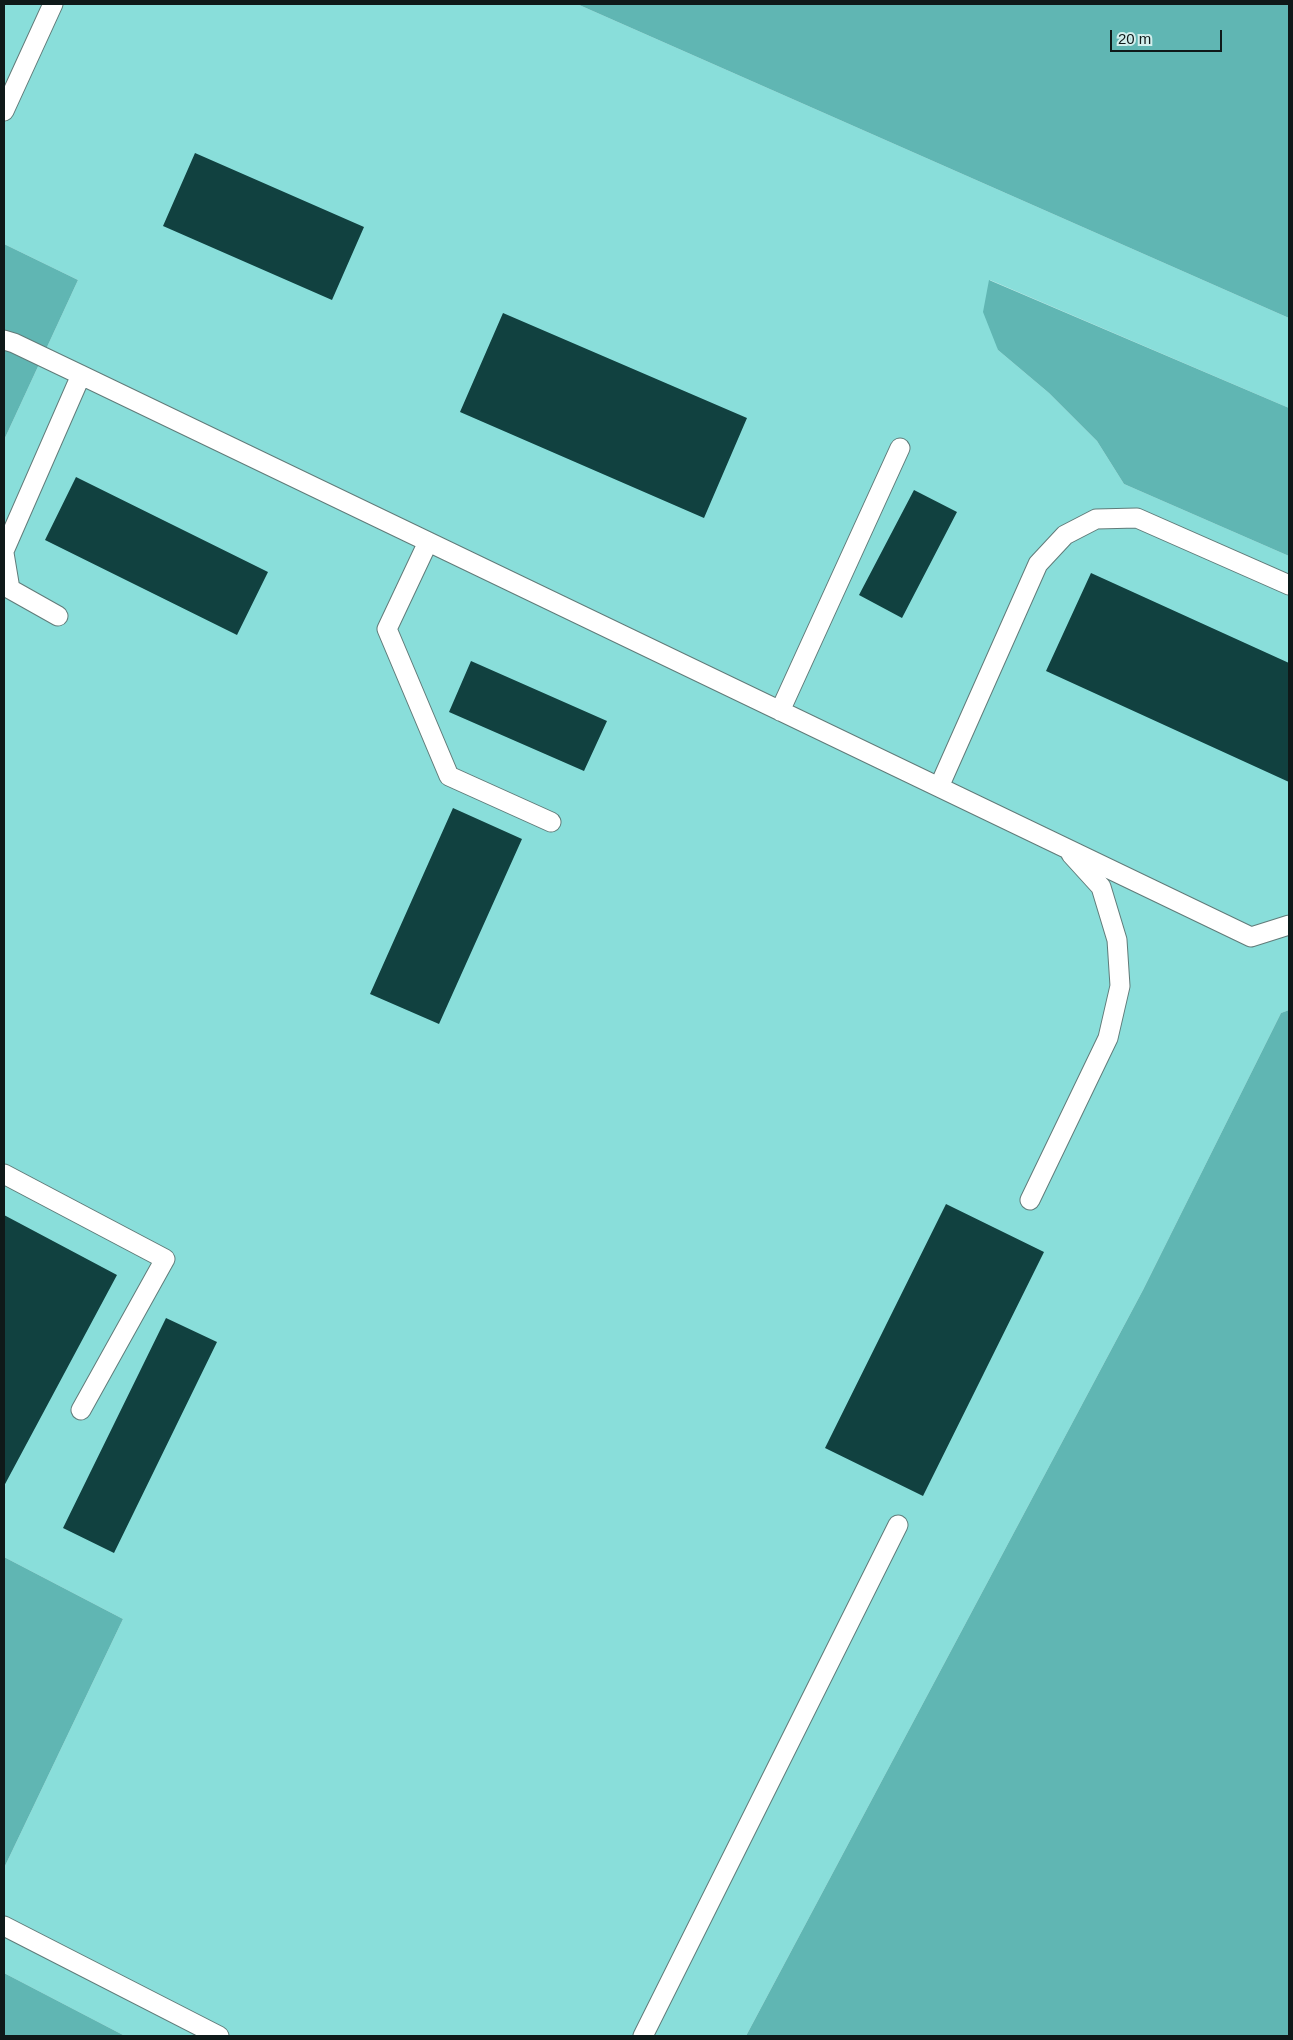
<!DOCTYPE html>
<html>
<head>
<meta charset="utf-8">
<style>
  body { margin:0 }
  #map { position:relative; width:1293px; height:2040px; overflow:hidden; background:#d2efed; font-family:Arial,sans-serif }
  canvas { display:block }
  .frame { position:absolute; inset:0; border:5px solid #0f1919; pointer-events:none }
  .scale { position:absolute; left:1110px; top:30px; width:112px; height:22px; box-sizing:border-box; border:2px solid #0f1919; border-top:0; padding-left:6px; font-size:15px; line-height:18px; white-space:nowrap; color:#0f1919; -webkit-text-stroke:4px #d2efed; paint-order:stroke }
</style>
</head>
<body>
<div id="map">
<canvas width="1293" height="2040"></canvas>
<div class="frame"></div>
<div class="scale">20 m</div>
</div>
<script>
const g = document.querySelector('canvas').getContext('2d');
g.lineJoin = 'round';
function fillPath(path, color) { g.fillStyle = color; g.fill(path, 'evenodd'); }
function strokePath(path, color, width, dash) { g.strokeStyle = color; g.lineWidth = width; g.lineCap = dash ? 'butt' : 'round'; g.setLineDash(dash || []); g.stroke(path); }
const green = new Path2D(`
  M 4,4 L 577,4 L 1289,318 L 1289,408 L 990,280 L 998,350 L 1049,393 L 1097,441 L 1124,484 L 1289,556 L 1289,1010 L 1281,1013 L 1143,1290 L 746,2036 L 125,2036 L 4,1973 L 4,1868 L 123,1619 L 4,1557 L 4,440 L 78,280 L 4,244 Z`);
const forest = new Path2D(`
  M 577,4 L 1289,4 L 1289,318 Z
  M 4,244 L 78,280 L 4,440 Z
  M 989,280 L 1289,408 L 1289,556 L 1124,484 L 1097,441 L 1049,393 L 998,350 L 983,312 Z
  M 1289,1010 L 1289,2036 L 746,2036 L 1143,1290 L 1281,1013 Z
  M 4,1557 L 123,1619 L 4,1868 Z
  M 4,1973 L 125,2036 L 4,2036 Z`);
const building = new Path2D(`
  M 195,153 L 364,227 L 332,300 L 163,226 Z
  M 503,313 L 747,418 L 704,518 L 460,412 Z
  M 76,477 L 268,572 L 237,635 L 45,540 Z
  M 914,490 L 957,512 L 902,618 L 859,595 Z
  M 1091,573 L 1289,663 L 1289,782 L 1046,671 Z
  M 471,661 L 607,721 L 584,771 L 449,712 Z
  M 453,808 L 522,839 L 439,1024 L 370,994 Z
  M 946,1204 L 1044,1252 L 923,1496 L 825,1448 Z
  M 4,1215 L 117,1275 L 4,1486 Z
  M 166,1318 L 217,1342 L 114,1553 L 63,1528 Z`);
const service = new Path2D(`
  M 4,111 L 53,4
  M 4,340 L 14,343 L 81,375 L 1251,937 L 1289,925
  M 428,542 L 387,629 L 449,776 L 551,822
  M 4,551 L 81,375
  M 4,553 L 10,589 L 58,616
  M 780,711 L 900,448
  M 939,787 L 1038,564 L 1065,535 L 1096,519 L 1137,518 L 1289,585
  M 4,1174 L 165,1259 L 81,1410
  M 1030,1200 L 1108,1038 L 1120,986 L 1117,940 L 1101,887 L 1071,854
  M 4,1926 L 219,2036
  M 643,2036 L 898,1525`);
fillPath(green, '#89deda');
fillPath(forest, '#60b6b3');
fillPath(building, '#114140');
strokePath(service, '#617b79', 21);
strokePath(service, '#fff', 19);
</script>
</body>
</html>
